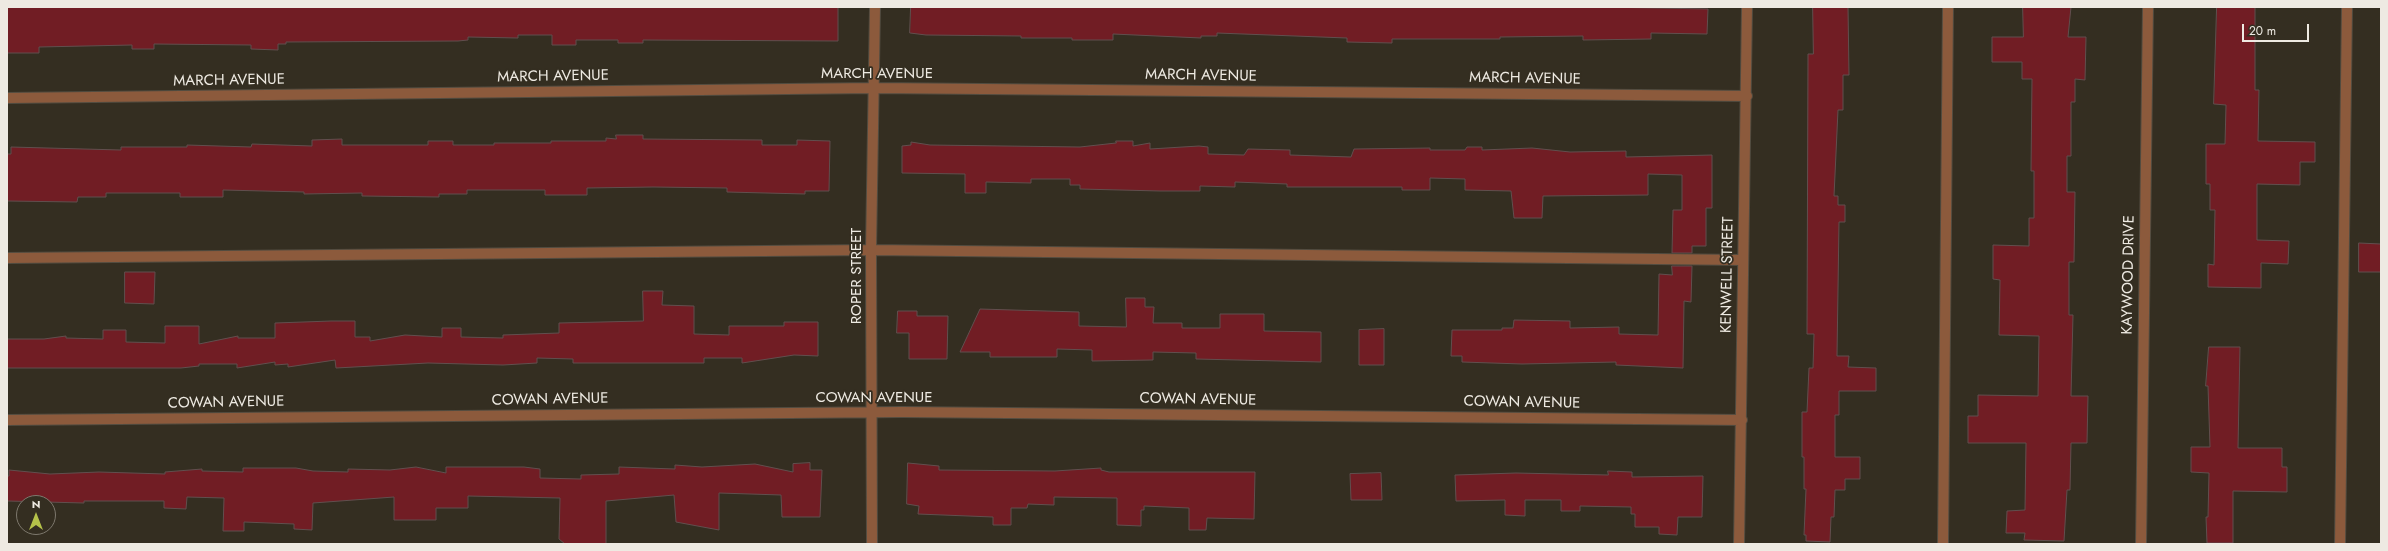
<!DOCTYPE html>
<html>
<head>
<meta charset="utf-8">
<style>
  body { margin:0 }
  #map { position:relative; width:2388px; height:551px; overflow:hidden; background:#342e21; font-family:Jost,sans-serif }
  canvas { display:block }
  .frame { position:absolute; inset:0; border:8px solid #eeeae2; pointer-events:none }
  .north { position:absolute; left:16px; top:495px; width:40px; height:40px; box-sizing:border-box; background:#342e21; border:1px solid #7e796e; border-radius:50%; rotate:0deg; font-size:11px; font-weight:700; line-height:16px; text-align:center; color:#eeeae2 }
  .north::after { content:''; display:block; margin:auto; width:14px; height:18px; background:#b5c24a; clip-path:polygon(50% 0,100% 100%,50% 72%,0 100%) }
  .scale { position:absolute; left:2242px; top:24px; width:67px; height:18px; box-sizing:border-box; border:2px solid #eeeae2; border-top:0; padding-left:5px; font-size:12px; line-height:14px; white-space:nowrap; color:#eeeae2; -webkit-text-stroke:3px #342e21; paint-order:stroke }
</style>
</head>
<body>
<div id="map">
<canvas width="2388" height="551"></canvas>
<div class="frame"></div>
<div class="north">N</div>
<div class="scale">20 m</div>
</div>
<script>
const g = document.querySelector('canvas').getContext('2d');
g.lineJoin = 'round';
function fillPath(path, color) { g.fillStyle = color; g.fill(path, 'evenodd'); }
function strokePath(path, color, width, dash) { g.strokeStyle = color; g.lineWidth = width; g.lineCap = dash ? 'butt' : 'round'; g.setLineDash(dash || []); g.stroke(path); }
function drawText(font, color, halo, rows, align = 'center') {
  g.font = font + ' Jost,sans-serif'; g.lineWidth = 3.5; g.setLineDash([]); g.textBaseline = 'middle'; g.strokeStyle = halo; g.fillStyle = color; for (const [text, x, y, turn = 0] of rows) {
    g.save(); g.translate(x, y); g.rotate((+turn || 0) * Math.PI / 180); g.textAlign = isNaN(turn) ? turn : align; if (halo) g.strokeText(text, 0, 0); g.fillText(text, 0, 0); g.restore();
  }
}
const building = new Path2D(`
  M 7,7 L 838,7 L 838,41 L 643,40 L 643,43 L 618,43 L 618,40 L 576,40 L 576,45 L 552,45 L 552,35 L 518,35 L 518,38 L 468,37 L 468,40 L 458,41 L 286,42 L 286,44 L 278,44 L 278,50 L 251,49 L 251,45 L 154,44 L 154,49 L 132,49 L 132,45 L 39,47 L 39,53 L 8,53 Z
  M 911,7 L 1601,7 L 1708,9 L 1707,34 L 1651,33 L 1651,39 L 1583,40 L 1583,36 L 1500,37 L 1500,39 L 1392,39 L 1392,43 L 1347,42 L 1347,38 L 1217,33 L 1217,36 L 1201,36 L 1201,38 L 1113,34 L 1113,40 L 1072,40 L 1072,38 L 1021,38 L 1021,36 L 926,35 L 910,33 Z
  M 1813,7 L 1848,7 L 1849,75 L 1843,75 L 1843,110 L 1838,110 L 1834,196 L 1838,196 L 1838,205 L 1845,205 L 1845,222 L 1839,222 L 1837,356 L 1849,356 L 1848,367 L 1876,368 L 1876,391 L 1839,391 L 1839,415 L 1835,415 L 1835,457 L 1860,457 L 1860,479 L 1845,479 L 1845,490 L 1835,490 L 1834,517 L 1831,517 L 1830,542 L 1806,541 L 1806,535 L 1804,535 L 1806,489 L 1804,489 L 1804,457 L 1802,457 L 1802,412 L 1807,412 L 1809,368 L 1813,368 L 1814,334 L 1807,334 L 1808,54 L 1813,54 Z
  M 2023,7 L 2071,7 L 2068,37 L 2086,37 L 2085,80 L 2075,79 L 2075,102 L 2071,102 L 2071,156 L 2067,156 L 2067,192 L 2075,192 L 2074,262 L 2069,262 L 2069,315 L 2073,315 L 2071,396 L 2088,396 L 2087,443 L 2071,443 L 2070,490 L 2067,490 L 2064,541 L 2024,540 L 2025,533 L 2006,533 L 2007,511 L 2025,510 L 2026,443 L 1968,443 L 1968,416 L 1978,416 L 1978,395 L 2038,396 L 2039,336 L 1999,335 L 2000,280 L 1993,279 L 1993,245 L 2029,246 L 2029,218 L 2034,218 L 2034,171 L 2031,171 L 2032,79 L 2022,79 L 2022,62 L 1992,62 L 1992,37 L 2023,37 Z
  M 2217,7 L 2255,7 L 2255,90 L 2259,90 L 2258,141 L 2315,142 L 2315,162 L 2300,162 L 2300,185 L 2257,184 L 2257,240 L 2289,241 L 2288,264 L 2261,263 L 2261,288 L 2208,287 L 2208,264 L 2214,265 L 2215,210 L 2210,210 L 2210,184 L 2206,184 L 2206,144 L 2225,144 L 2226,105 L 2214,104 Z
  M 616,135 L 643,135 L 643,139 L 762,140 L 762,145 L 797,145 L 797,140 L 830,141 L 829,191 L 805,191 L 805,194 L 727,192 L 727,188 L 653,187 L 587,188 L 587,195 L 545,195 L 545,190 L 467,190 L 467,194 L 439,194 L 439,197 L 362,196 L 362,193 L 304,194 L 304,192 L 223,190 L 223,197 L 180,197 L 180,193 L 106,193 L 106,197 L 78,197 L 77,202 L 7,201 L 7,154 L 11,154 L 11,147 L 121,150 L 121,147 L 187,147 L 187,145 L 251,147 L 252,144 L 312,146 L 312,140 L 342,139 L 342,145 L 428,145 L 428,141 L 453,141 L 453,145 L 494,145 L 494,143 L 551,143 L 551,141 L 606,141 L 606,138 L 616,139 Z
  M 1116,141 L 1133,141 L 1133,146 L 1150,143 L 1150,149 L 1199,146 L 1208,147 L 1208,154 L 1244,155 L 1248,149 L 1290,150 L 1290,155 L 1351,157 L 1354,149 L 1430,148 L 1430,150 L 1465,150 L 1467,147 L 1482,147 L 1482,150 L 1532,148 L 1570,152 L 1626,151 L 1626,157 L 1712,155 L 1712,208 L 1706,208 L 1706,246 L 1692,246 L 1692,253 L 1672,253 L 1673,210 L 1682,210 L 1682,175 L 1648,174 L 1648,195 L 1543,196 L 1542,218 L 1514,218 L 1511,191 L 1465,190 L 1465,179 L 1430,178 L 1430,190 L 1402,190 L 1402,187 L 1287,187 L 1287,184 L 1235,182 L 1235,187 L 1200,186 L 1200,191 L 1160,191 L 1080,189 L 1080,185 L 1070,185 L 1070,179 L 1031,179 L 1031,183 L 986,182 L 986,193 L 965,193 L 965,174 L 902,173 L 902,146 L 911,145 L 911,142 L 930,145 L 1080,147 L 1116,143 Z
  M 2359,243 L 2381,244 L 2381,272 L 2359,272 Z
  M 1672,266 L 1692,266 L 1691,302 L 1684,301 L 1683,368 L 1616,365 L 1616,362 L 1522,364 L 1462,362 L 1462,356 L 1451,356 L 1452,330 L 1502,330 L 1502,328 L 1513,328 L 1514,320 L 1570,321 L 1570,328 L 1619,327 L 1619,334 L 1658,335 L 1659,274 L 1672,275 Z
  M 125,272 L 155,272 L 154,304 L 125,303 Z
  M 643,291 L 663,291 L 662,305 L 694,306 L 694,334 L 729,335 L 729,326 L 784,326 L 784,322 L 818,322 L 818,356 L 794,355 L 742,363 L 742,358 L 704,358 L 704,363 L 573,363 L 573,359 L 537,358 L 537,363 L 503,365 L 428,363 L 336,368 L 335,360 L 288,367 L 288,364 L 275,365 L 275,362 L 237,368 L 237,364 L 199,364 L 199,366 L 181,368 L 7,368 L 7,339 L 44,339 L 66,336 L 66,338 L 103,339 L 103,330 L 126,330 L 126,342 L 165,343 L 165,326 L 199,326 L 199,344 L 238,336 L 238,338 L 275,338 L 275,323 L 331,321 L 355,321 L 355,337 L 370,337 L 370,341 L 405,335 L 442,337 L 442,328 L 461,328 L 461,337 L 503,338 L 503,335 L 559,333 L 559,323 L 643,321 Z
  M 1126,298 L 1145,298 L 1145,307 L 1154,307 L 1153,323 L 1182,323 L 1182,328 L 1220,328 L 1220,314 L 1264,314 L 1264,331 L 1321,332 L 1321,362 L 1196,359 L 1196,353 L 1153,352 L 1153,360 L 1092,361 L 1092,350 L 1057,349 L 1057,357 L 990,357 L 990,352 L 960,352 L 980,309 L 1079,312 L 1079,326 L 1126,327 Z
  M 898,311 L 917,311 L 917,316 L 948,316 L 947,359 L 909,359 L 909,333 L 897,333 Z
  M 1384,329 L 1384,365 L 1359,365 L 1359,330 Z
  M 2209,347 L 2240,347 L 2238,448 L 2282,448 L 2282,467 L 2287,467 L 2287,492 L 2233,491 L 2233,543 L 2207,543 L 2206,517 L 2208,517 L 2209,473 L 2191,472 L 2191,447 L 2210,447 L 2208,386 L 2206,386 Z
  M 810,463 L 810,470 L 822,470 L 820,517 L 782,517 L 781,495 L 719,493 L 719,530 L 676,522 L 674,495 L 606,501 L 606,544 L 565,544 L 559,539 L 560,498 L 468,496 L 468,508 L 436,508 L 436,520 L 394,520 L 394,497 L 313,503 L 312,530 L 294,529 L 294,524 L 244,522 L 244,531 L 223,531 L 224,498 L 187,497 L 186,509 L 164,508 L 164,501 L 84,501 L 84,503 L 7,501 L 7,476 L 9,476 L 9,470 L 50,474 L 99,472 L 165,474 L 165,472 L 202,469 L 202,471 L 243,472 L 243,468 L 296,468 L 313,471 L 348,472 L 348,469 L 390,470 L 416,467 L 446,473 L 446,467 L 524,467 L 540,469 L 540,478 L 581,479 L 581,475 L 619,474 L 619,467 L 675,469 L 675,465 L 702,467 L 755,464 L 793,472 L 793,464 Z
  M 908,463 L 939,466 L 939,470 L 1055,471 L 1101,468 L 1101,470 L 1109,472 L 1255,472 L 1254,519 L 1207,518 L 1206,530 L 1189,530 L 1189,508 L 1144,506 L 1144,510 L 1141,510 L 1141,526 L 1117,525 L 1117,498 L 1054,497 L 1054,505 L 1028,504 L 1027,508 L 1011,508 L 1011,525 L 993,525 L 993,517 L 918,514 L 919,506 L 907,504 Z
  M 1608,471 L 1632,472 L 1632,477 L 1703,476 L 1702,517 L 1678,517 L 1677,535 L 1659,534 L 1659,527 L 1635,527 L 1635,514 L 1631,514 L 1631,507 L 1580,506 L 1580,511 L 1561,511 L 1561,500 L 1525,500 L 1525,516 L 1505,515 L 1505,500 L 1456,501 L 1455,475 L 1516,473 L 1608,475 Z
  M 1381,473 L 1382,500 L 1351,500 L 1350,474 Z`);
const minor = new Path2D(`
  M 7,98 L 874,88 L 1747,96
  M 7,258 L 871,250 L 1743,260
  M 7,420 L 902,412 L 1742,420
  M 872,544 L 871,250 L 875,7
  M 1739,544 L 1747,7
  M 1943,544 L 1948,7
  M 2141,544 L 2148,7
  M 2340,544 L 2347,7`);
const streetNames = [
  ["MARCH AVENUE",877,74],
  ["MARCH AVENUE",1201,76,1],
  ["MARCH AVENUE",553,77,-1],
  ["MARCH AVENUE",1525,79,1],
  ["MARCH AVENUE",229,81,-1],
  ["KENWELL STREET",1728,275,-89],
  ["KAYWOOD DRIVE",2129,275,-89],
  ["ROPER STREET",857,276,-90],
  ["COWAN AVENUE",874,398],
  ["COWAN AVENUE",550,400,-1],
  ["COWAN AVENUE",1198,400,1],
  ["COWAN AVENUE",226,403,-1],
  ["COWAN AVENUE",1522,403,1]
];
fillPath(building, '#711d24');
strokePath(building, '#614f4e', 1);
strokePath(minor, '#524c40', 12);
strokePath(minor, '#8c5a3c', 10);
drawText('15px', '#eeeae2', '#342e21', streetNames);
</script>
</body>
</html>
